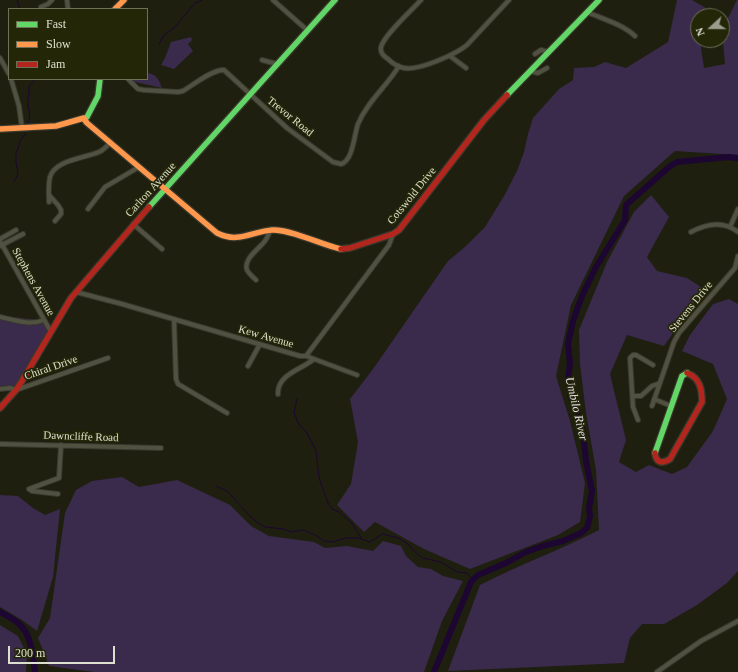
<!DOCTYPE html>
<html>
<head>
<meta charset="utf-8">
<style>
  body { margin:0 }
  #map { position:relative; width:738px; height:672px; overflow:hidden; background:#1e1f0f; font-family:Georgia,serif }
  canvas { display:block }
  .legend { position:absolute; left:8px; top:8px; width:140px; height:72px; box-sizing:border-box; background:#242608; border:1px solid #6e7058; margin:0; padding:5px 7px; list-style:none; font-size:12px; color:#dee0cf }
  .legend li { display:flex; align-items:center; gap:8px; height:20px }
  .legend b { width:20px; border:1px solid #6e7058 }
  .north { position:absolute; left:690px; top:8px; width:40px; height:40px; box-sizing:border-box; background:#242608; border:1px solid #6e7058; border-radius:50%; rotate:249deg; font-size:11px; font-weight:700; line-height:16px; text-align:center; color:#dee0cf }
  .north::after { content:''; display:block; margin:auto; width:14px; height:18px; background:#9b9c8c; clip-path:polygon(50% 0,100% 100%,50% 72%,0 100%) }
  .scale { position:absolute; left:8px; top:646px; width:107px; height:18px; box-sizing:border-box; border:2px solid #dee0cf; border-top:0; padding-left:5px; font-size:12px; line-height:14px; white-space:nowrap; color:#dee0cf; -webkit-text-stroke:3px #242608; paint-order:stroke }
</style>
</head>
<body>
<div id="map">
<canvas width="738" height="672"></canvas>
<ul class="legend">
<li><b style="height:5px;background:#63d668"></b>Fast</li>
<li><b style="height:5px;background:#ff974d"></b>Slow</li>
<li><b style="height:5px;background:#b3261e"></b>Jam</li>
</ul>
<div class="north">N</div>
<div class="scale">200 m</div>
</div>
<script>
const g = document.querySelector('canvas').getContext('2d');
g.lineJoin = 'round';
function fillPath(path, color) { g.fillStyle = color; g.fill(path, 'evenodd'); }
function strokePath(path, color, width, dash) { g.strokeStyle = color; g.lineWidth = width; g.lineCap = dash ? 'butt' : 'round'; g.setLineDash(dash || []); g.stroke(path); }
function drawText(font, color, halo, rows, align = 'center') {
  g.font = font + ' Georgia,serif'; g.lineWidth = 3.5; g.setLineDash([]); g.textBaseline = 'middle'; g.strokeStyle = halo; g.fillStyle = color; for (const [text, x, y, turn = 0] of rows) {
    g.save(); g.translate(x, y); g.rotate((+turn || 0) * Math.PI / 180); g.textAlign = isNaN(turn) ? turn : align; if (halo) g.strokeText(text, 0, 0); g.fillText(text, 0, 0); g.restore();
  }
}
const green = new Path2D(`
  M 677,0 L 692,0 L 706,8 L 705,16 L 698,16 L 698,40 L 702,40 L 701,48 L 704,68 L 725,64 L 722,30 L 737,0 L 738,0 L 738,155 L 675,151 L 624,196 L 571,305 L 556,376 L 570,421 L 585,483 L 580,522 L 558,535 L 470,569 L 424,549 L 375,522 L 364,532 L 337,505 L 351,484 L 358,442 L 350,399 L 373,369 L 448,261 L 466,246 L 485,227 L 504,196 L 517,171 L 524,152 L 528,134 L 533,118 L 559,89 L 573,80 L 574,68 L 594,67 L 605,62 L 626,68 L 668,42 Z
  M 191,37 L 192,40 L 188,44 L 193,51 L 174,69 L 161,65 L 165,58 L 171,42 Z
  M 147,73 C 157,74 159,80 162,88 L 135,82 L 131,79 L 147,79 Z
  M 651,195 L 669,217 L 647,257 L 657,271 L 687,278 L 704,289 L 664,346 L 627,335 L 610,374 L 626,440 L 619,462 L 636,472 L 649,465 L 672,474 L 687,467 L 713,431 L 727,399 L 713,364 L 682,351 L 690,335 L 713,304 L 729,299 L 738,304 L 738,571 L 727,583 L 697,605 L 678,616 L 664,624 L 642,624 L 630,638 L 624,663 L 448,671 L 480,585 C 519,565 560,550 599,530 L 596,470 L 586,413 L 580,364 L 579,330 L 607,262 L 634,212 Z
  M 0,315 L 42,321 L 50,330 L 15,389 L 0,391 Z
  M 122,477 L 139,487 L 177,480 L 230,505 L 251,526 L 269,536 L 314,542 L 325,548 L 347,546 L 373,551 L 383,541 L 401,546 L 406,556 L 418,567 L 431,569 L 443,576 L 463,581 L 442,621 L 424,672 L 94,672 L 49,666 L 38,638 L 50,618 L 65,513 L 76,490 L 92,481 Z
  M 0,495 L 18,496 L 33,508 L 45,515 L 60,509 L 53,577 L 37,631 L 22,620 L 0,607 Z
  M 0,625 L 18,636 L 27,654 L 26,672 L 0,672 Z`);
const stream = new Path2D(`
  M 17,0 L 20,9
  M 159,44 L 163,36 L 174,28 L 195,3 L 202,0
  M 28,123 C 32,111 27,110 28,100 C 29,95 29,91 29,86 L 36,79
  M 14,182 L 18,174 L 16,162 L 16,152 L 18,149 L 20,141 L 26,133
  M 297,399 L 294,412 L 298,423 L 307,433 L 316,451 L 319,478 L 328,503 L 332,509 L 339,512 L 352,523 L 361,538
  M 216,486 L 227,491 L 250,516 L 258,523 L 265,527 L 283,529 L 292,532 L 303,530 L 317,536 L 324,541 L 333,542 L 345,538 L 358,538 L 370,542 L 382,534 L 398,538 L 407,543 L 416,553 L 423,558 L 441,562 L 457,572 L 467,573 L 471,578 L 474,578`);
const river = new Path2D(`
  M 0,612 C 9,617 20,622 25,631 C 31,640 34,662 35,672
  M 434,672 L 471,582 L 478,575 L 508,562 L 526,552 L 543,546 L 563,541 L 581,533 L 587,528 L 590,516 L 589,508 L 592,491 L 586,461 L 583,432 L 571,398 L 568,380 L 570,363 L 568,344 L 573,321 L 582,296 L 596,267 L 625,220 L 626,205 L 669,167 L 677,162 L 728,157 L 738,158`);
const street = new Path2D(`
  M 67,0 L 68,9
  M 273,0 L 307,30
  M 421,0 C 412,10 384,35 381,47 C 380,52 383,56 388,59 C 392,63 399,67 404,68 C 419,71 456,54 467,45 L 509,0
  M 41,7 L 48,4 L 52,0
  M 587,12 C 603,19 622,24 635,36
  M 535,54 L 541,50 L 545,51 L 547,53
  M 450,56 L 466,68
  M 0,58 L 9,74
  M 262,60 L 277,64
  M 530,71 L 538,73 L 547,68
  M 11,79 L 19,106 L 22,128
  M 128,79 L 138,89 L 144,90 L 178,92 L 183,91 C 193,85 213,69 224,70 L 287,128 L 333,162 L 341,164 C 353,161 354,135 358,124 C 367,102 387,86 399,66
  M 49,195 L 58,205 L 61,210 L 61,214 L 55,221
  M 49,202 C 49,194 48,185 50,177 C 55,160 85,158 99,152 C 104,150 107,146 111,142
  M 88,209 L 105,187 L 139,167
  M 133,224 L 162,249
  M 730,227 L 738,209
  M 691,232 C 706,224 723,220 738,232
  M 0,239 L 16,230
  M 0,241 L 51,332
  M 0,246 L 23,234
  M 256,280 C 253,277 249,274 247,270 C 243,259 259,249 265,241 C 268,237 269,233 271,229
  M 76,292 L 122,304 L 300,356 L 306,356 L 389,245 L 393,234
  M 0,317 C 14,320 30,326 44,320
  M 174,319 L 176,379 L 178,384 L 227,413
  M 306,356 L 357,375
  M 248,366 L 260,344
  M 0,389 L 10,388 L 16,390 L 108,358
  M 278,394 C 277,374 303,369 314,359
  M 633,396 L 641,396 L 652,386 L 660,383
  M 654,399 L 671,406
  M 652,406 L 674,342 L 679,333 L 735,268 L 738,256
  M 638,420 L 633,407 L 630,358 L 633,355 L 636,355 L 653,365
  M 0,444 L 161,448
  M 58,494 L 32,491 L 29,489 L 59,478 L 61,445
  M 657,672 L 701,641 L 738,621`);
const fast = new Path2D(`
  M 507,95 L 599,0
  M 87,117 L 98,96 L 100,79
  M 149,207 L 335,0
  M 655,453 L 682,376 L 687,373`);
const slow = new Path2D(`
  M 115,9 L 124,0
  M 84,119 L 87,123 L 217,233 C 239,244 252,231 273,230 C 290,229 322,245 341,249
  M 0,129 L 56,126 L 84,118`);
const jam = new Path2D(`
  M 341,249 L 350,248 L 393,234 L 399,230 L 484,120 L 507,95
  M 0,408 L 16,390 L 22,381 L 71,298 L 149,207
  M 655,453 C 656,463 662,464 670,459 L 702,402 C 702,389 700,378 687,373`);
const streetNames = [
  ["Trevor Road",290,117,39],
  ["Carlton Avenue",151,190,-48],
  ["Cotswold Drive",412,196,-51],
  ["Stephens Avenue",33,282,61],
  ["Stevens Drive",691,307,-51],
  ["Kew Avenue",266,337,16],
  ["Chiral Drive",51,368,-19],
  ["Dawncliffe Road",81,437,2]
];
const waterNames = [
  ["Umbilo River",576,409,77]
];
fillPath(green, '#3a2a4c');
strokePath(stream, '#1d0632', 1);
strokePath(river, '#1d0632', 6);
strokePath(street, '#38382c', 6);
strokePath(fast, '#38382c', 8);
strokePath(slow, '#38382c', 8);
strokePath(jam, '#38382c', 8);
strokePath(street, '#505141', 4);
strokePath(fast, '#63d668', 5.5);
strokePath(slow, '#ff974d', 5.5);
strokePath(jam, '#b3261e', 5.5);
drawText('11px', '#dee0cf', '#242608', streetNames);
drawText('italic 12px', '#e7e1f2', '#242608', waterNames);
</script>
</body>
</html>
